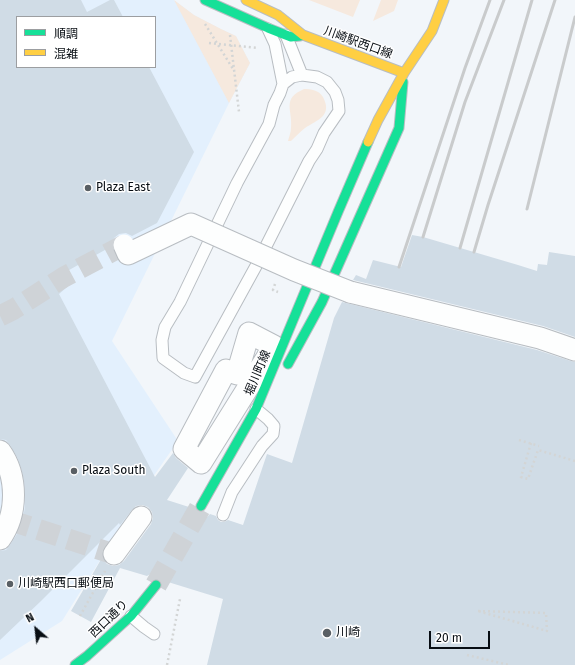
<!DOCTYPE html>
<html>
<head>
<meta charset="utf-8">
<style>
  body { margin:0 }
  #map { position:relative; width:575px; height:665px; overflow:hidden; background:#f2f6fa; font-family:"Fira Sans","Noto Sans JP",sans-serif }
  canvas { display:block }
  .legend { position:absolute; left:16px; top:16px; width:140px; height:52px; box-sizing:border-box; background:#fff; border:1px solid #9c9ea1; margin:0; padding:5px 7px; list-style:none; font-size:12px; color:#070d13 }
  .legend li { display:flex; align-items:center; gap:8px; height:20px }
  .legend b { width:20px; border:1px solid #9c9ea1 }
  .north { position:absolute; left:16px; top:609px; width:40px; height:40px; -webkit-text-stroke:3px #fff; paint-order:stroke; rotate:332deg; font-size:11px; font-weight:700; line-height:16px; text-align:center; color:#070d13 }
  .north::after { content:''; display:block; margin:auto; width:14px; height:18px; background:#070d13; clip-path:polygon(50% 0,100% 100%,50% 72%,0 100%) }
  .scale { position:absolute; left:429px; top:631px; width:61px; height:18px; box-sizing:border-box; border:2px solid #070d13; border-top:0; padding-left:5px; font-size:12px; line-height:14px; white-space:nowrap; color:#070d13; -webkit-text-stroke:3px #fff; paint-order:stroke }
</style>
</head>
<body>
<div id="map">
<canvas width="575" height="665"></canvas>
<ul class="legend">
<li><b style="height:5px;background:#16e098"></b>順調</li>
<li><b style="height:5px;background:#ffcf43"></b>混雑</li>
</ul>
<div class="north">N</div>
<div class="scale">20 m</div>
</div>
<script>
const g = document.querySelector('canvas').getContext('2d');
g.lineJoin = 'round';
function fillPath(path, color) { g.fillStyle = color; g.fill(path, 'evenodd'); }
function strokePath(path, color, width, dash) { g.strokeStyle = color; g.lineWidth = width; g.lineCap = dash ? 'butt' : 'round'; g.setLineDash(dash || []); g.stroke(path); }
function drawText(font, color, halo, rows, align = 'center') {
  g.font = font + ' "Fira Sans","Noto Sans JP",sans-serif'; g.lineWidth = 3; g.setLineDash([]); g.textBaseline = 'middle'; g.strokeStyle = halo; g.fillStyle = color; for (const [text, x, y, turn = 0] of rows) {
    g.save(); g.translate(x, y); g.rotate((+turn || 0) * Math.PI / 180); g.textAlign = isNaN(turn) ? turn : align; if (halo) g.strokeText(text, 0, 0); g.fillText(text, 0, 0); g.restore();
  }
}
const built = new Path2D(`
  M 0,0 L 174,0 L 194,15 L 221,29 L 236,36 L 250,63 L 229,103 L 112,341 L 178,441 L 146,487 L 62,621 L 0,660 ZM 17,17 L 155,17 L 155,67 L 17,67 Z`);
const green = new Path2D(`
  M 174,0 L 194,15 L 221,29 L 236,36 L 250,63 L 229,103 Z
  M 309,0 L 360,0 L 353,17 Z
  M 381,0 L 398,0 L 394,11 L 373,21 Z
  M 304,89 C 311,89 319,90 323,97 C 333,116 317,120 305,128 C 300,132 296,136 291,141 L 288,141 C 289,137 291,132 291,128 C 293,110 281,99 304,89 Z`);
const building = new Path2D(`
  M 0,0 L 81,0 L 87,12 L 110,0 L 114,0 L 123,17 L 17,17 L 17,67 L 149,67 L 194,152 L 157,223 L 132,236 L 126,233 L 119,234 L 114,238 L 112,243 L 112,246 L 62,274 L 68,286 L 59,294 L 155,477 L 173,453 L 176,458 L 188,468 L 167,500 L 189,507 L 190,513 L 195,517 L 201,518 L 207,517 L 210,514 L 216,516 L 218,520 L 221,522 L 224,522 L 228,520 L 243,525 L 267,454 L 292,463 L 334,318 L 342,302 L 537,350 L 571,361 L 575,362 L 575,665 L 207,665 L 223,599 L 168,582 L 167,580 L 164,576 L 158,573 L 152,573 L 147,576 L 120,568 L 91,622 L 71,611 L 103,556 L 103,559 L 107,564 L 113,566 L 119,565 L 124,561 L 151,524 L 153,518 L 152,512 L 148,507 L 142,505 L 136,506 L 132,510 L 120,525 L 119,523 L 41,601 L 0,640 L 0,551 L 6,550 L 10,545 L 17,534 L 22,521 L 25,508 L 25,496 L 24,481 L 21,468 L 17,457 L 10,445 L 6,440 L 0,439 Z
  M 412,235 L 423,237 L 518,265 L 537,271 L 538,264 L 547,265 L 549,252 L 575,256 L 575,337 L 543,326 L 353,280 L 356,275 L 366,279 L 373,260 L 401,267 Z`);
const streetTunnel = new Path2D(`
  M 0,316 L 14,309 L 64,277 L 124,245
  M 9,520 L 114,554`);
const secondaryTunnel = new Path2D(`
  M 156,585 L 201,506`);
const path = new Path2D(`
  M 205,24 L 233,69
  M 230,35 L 239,112
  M 209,43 L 258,48
  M 275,284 L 273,290 L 278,292
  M 519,440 L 539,446
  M 531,443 L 521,477 L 528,479 L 538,450 L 575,461
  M 478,611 L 546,613 L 547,631 Z
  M 80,616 L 105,571
  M 467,655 L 509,665
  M 167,665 L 180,599`);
const lane = new Path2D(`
  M 268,29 L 275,44 L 283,84 L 280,93 L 274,105 L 269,124 L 237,183 L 180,302 L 165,327 L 162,340 L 163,358 L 184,373 L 195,377 L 256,266 L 309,161 L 317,149 L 324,133 L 339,111 L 338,100 L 335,92 L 327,82 L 317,77 L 302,75 L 292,77 L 283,84
  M 286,35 L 302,75
  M 223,515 L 232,492 L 262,446 L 273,434 L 274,426 L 268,419 L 256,409
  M 131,616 L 144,627 L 154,634`);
const street = new Path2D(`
  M 350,292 L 540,338 L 575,350
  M 249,333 L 274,346 L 201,463 L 184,449 L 226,370 L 237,374 Z
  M 0,451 C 18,476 18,514 0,539
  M 114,554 L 141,517`);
const fast = new Path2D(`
  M 205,0 L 268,28 L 291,37 L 300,36
  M 288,364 L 322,302 L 399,128 L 403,82
  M 201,506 L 256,409 L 338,212 L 368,142
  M 75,665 L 87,656 L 131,616 L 156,585`);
const slow = new Path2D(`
  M 246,0 L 278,15 L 303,35 L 404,73
  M 368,142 L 378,120 L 404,73 L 432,31 L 444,0`);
const rail = new Path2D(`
  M 527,209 L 575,17
  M 423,237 L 465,102 L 504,0
  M 460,248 L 532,0
  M 474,252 L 488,205 L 555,0
  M 399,267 L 465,68 L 490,0`);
const streetBridge = new Path2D(`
  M 124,245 L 128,254 L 191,224 L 294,270 L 350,292`);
const markers = [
  [88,188,4,"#595f64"],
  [74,471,4,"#595f64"],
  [10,584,4,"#595f64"],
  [327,633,5,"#595f64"]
];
const streetNames = [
  ["川崎駅西口線",358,43,20],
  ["堀川町線",258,373,-67],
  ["西口通り",109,619,-44]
];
const poiNames = [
  ["Plaza East",96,188],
  ["Plaza South",82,471],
  ["川崎駅西口郵便局",18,584],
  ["川崎",336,633]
];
fillPath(built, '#e3f0fd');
fillPath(green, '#f6e9de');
fillPath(building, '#d0dce6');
strokePath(streetTunnel, '#cfd3d7', 21, [21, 10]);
strokePath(secondaryTunnel, '#cfd3d7', 22, [22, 11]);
strokePath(lane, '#b8bdc2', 13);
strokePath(street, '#b8bdc2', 23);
strokePath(fast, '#b8bdc2', 11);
strokePath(slow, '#b8bdc2', 11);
strokePath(path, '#d3d5d5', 2.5, [2, 3]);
strokePath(lane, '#fdfefe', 11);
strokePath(street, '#fdfefe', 21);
strokePath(fast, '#16e098', 9);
strokePath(slow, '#ffcf43', 9);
strokePath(rail, '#c9cbcc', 3);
strokePath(streetBridge, '#b8bdc2', 23, []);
strokePath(streetBridge, '#fdfefe', 21);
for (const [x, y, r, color] of markers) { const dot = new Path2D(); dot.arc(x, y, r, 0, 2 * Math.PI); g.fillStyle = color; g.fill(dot); strokePath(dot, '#fff', 1.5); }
drawText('12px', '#070d13', '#fff', streetNames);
drawText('12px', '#070d13', '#fff', poiNames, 'left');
</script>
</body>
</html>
